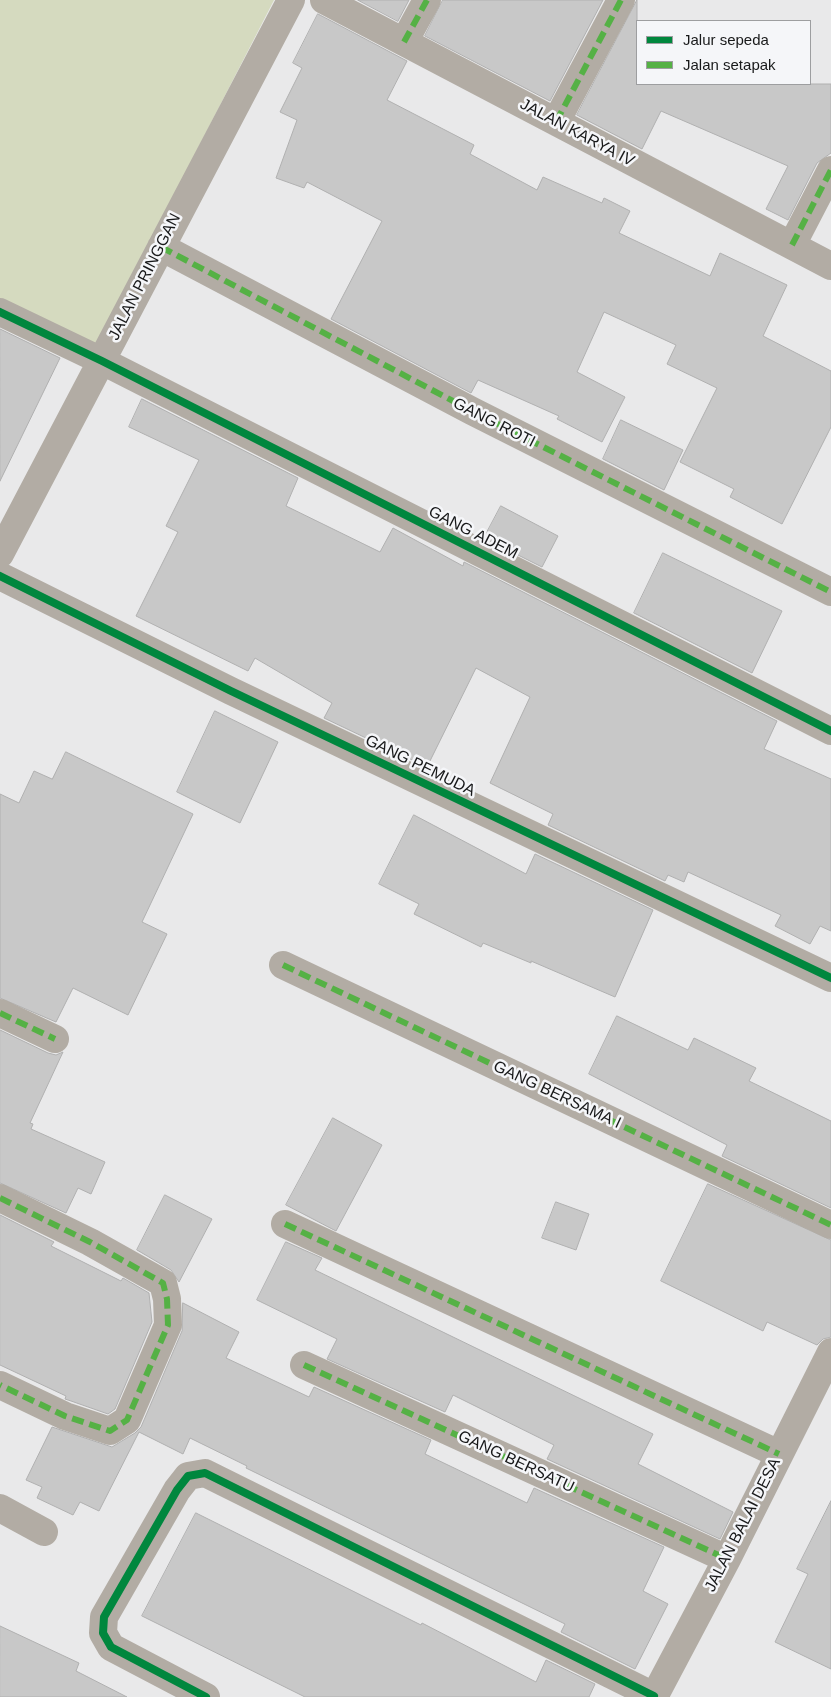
<!DOCTYPE html>
<html>
<head>
<meta charset="utf-8">
<style>
  body { margin:0 }
  #map { position:relative; width:831px; height:1697px; overflow:hidden; background:#e9e9ea; font-family:Arial,sans-serif }
  canvas { display:block }
  .legend { position:absolute; left:636px; top:20px; width:175px; height:65px; box-sizing:border-box; background:#f5f6f9; border:1px solid #9d9ea0; margin:0; padding:6px 9px; list-style:none; font-size:15px; color:#18191a }
  .legend li { display:flex; align-items:center; gap:10px; height:25px }
  .legend b { width:25px; border:1px solid #9d9ea0 }
</style>
</head>
<body>
<div id="map">
<canvas width="831" height="1697"></canvas>
<ul class="legend">
<li><b style="height:6px;background:#00873e"></b>Jalur sepeda</li>
<li><b style="height:6px;background:#55b145"></b>Jalan setapak</li>
</ul>
</div>
<script>
const g = document.querySelector('canvas').getContext('2d');
g.lineJoin = 'round';
function fillPath(path, color) { g.fillStyle = color; g.fill(path, 'evenodd'); }
function strokePath(path, color, width, dash) { g.strokeStyle = color; g.lineWidth = width; g.lineCap = dash ? 'butt' : 'round'; g.setLineDash(dash || []); g.stroke(path); }
function drawText(font, color, halo, rows, align = 'center') {
  g.font = font + ' Arial,sans-serif'; g.lineWidth = 5; g.setLineDash([]); g.textBaseline = 'middle'; g.strokeStyle = halo; g.fillStyle = color; for (const [text, x, y, turn = 0] of rows) {
    g.save(); g.translate(x, y); g.rotate((+turn || 0) * Math.PI / 180); g.textAlign = isNaN(turn) ? turn : align; if (halo) g.strokeText(text, 0, 0); g.fillText(text, 0, 0); g.restore();
  }
}
const green = new Path2D(`
  M 0,0 L 274,0 L 96,347 L 0,298 Z`);
const building = new Path2D(`
  M 358,0 L 409,0 L 398,21 Z
  M 443,0 L 603,0 L 550,101 L 425,36 Z
  M 637,0 L 637,84 L 831,84 L 831,153 L 817,163 L 788,220 L 766,209 L 788,166 L 661,111 L 642,149 L 577,115 Z
  M 318,14 L 407,61 L 387,100 L 474,145 L 470,154 L 537,190 L 543,177 L 602,203 L 604,198 L 630,211 L 619,233 L 710,276 L 720,253 L 787,285 L 763,336 L 831,371 L 831,427 L 782,524 L 730,497 L 734,489 L 680,462 L 717,388 L 667,364 L 676,345 L 604,312 L 577,372 L 625,397 L 602,442 L 557,419 L 559,416 L 478,380 L 471,393 L 331,319 L 382,221 L 307,182 L 304,188 L 276,178 L 297,120 L 280,112 L 302,68 L 293,63 Z
  M 0,329 L 60,358 L 0,481 Z
  M 142,399 L 298,478 L 286,506 L 380,552 L 393,528 L 463,566 L 464,562 L 777,721 L 764,749 L 831,779 L 831,931 L 820,926 L 810,944 L 775,926 L 781,915 L 688,872 L 684,882 L 668,875 L 665,881 L 548,825 L 553,814 L 490,783 L 530,697 L 476,668 L 427,767 L 324,718 L 332,703 L 255,658 L 248,671 L 136,616 L 178,532 L 166,526 L 199,460 L 129,427 Z
  M 621,420 L 683,450 L 664,490 L 603,459 Z
  M 501,506 L 558,536 L 542,567 L 484,538 Z
  M 663,553 L 782,611 L 752,673 L 634,613 Z
  M 215,711 L 278,742 L 240,823 L 177,792 Z
  M 66,752 L 193,814 L 142,922 L 167,934 L 128,1015 L 73,988 L 56,1022 L 0,998 L 0,794 L 19,803 L 34,771 L 52,779 Z
  M 414,815 L 526,874 L 535,854 L 653,910 L 615,997 L 531,961 L 531,963 L 483,943 L 481,947 L 414,914 L 419,904 L 379,884 Z
  M 617,1016 L 688,1050 L 694,1038 L 756,1068 L 749,1081 L 831,1121 L 831,1208 L 722,1156 L 727,1145 L 589,1074 Z
  M 0,1030 L 48,1053 L 56,1055 L 63,1052 L 30,1123 L 33,1124 L 31,1129 L 105,1162 L 91,1194 L 78,1188 L 66,1213 L 0,1183 Z
  M 333,1118 L 382,1145 L 336,1231 L 286,1205 Z
  M 708,1184 L 831,1240 L 831,1337 L 823,1339 L 817,1345 L 767,1322 L 763,1331 L 661,1281 Z
  M 165,1195 L 212,1219 L 179,1282 L 171,1270 L 137,1250 Z
  M 556,1202 L 589,1214 L 576,1250 L 542,1238 Z
  M 0,1215 L 54,1242 L 51,1246 L 121,1281 L 123,1278 L 149,1293 L 152,1322 L 115,1409 L 108,1414 L 71,1401 L 65,1399 L 66,1396 L 0,1365 Z
  M 286,1242 L 322,1258 L 315,1270 L 653,1434 L 638,1464 L 733,1512 L 720,1539 L 547,1459 L 554,1445 L 453,1395 L 445,1412 L 327,1359 L 337,1339 L 257,1300 Z
  M 183,1303 L 239,1332 L 226,1358 L 309,1397 L 314,1387 L 431,1440 L 425,1454 L 527,1503 L 534,1488 L 664,1547 L 643,1591 L 668,1604 L 635,1669 L 561,1632 L 565,1624 L 246,1468 L 247,1466 L 190,1438 L 183,1454 L 139,1432 L 99,1511 L 80,1502 L 73,1515 L 37,1498 L 42,1487 L 26,1480 L 52,1427 L 112,1447 L 135,1433 L 141,1427 L 182,1331 Z
  M 831,1501 L 831,1669 L 775,1642 L 808,1574 L 797,1569 Z
  M 196,1513 L 421,1625 L 422,1623 L 536,1682 L 546,1660 L 595,1684 L 589,1697 L 305,1697 L 142,1616 Z
  M 0,1626 L 79,1663 L 76,1671 L 127,1697 L 0,1697 Z`);
const minor = new Path2D(`
  M 324,0 L 831,266
  M 404,42 L 427,0
  M 556,122 L 621,0
  M 792,245 L 831,170
  M 161,247 L 472,411 L 831,592
  M 0,312 L 102,361 L 831,731
  M 0,554 L 291,0
  M 0,576 L 231,691 L 831,978
  M 283,965 L 831,1225
  M 0,1013 L 55,1039
  M 0,1198 L 90,1242 L 163,1283 L 167,1299 L 168,1325 L 127,1420 L 110,1431 L 65,1416 L 0,1385
  M 285,1224 L 779,1454
  M 304,1365 L 727,1559
  M 0,1508 L 44,1532
  M 206,1697 L 111,1647 L 103,1633 L 104,1617 L 177,1490 L 188,1476 L 205,1473 L 654,1696
  M 654,1697 L 727,1559 L 831,1352`);
const quiet = new Path2D(`
  M 404,42 L 427,0
  M 556,122 L 621,0
  M 792,245 L 831,170
  M 161,247 L 472,411 L 831,592
  M 283,965 L 831,1225
  M 0,1013 L 55,1039
  M 0,1198 L 90,1242 L 163,1283 L 167,1299 L 168,1325 L 127,1420 L 110,1431 L 65,1416 L 0,1385
  M 285,1224 L 779,1454
  M 304,1365 L 727,1559`);
const cycleway = new Path2D(`
  M 0,312 L 102,361 L 831,731
  M 0,576 L 231,691 L 831,978
  M 206,1697 L 111,1647 L 103,1633 L 104,1617 L 177,1490 L 188,1476 L 205,1473 L 654,1696`);
const streetNames = [
  ["JALAN KARYA IV",577,133,28],
  ["JALAN PRINGGAN",145,277,-63],
  ["GANG ROTI",494,423,27],
  ["GANG ADEM",473,533,27],
  ["GANG PEMUDA",420,766,26],
  ["GANG BERSAMA I",557,1095,25],
  ["GANG BERSATU",516,1462,25],
  ["JALAN BALAI DESA",743,1525,-63]
];
fillPath(green, '#d5dabf');
fillPath(building, '#c8c8c8');
strokePath(building, '#b0b0b0', 1);
strokePath(minor, '#b2aca4', 28);
strokePath(quiet, '#55b145', 6, [12, 6]);
strokePath(cycleway, '#00873e', 8);
drawText('16px', '#18191a', '#f5f6f9', streetNames);
</script>
</body>
</html>
